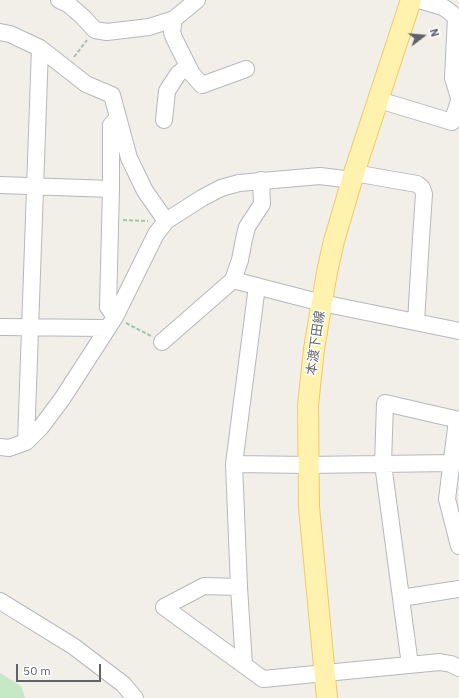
<!DOCTYPE html>
<html>
<head>
<meta charset="utf-8">
<style>
  body { margin:0 }
  #map { position:relative; width:459px; height:698px; overflow:hidden; background:#f1efe8; font-family:"IBM Plex Sans",sans-serif }
  canvas { display:block }
  .north { position:absolute; left:403px; top:16px; width:40px; height:40px; -webkit-text-stroke:3px #fff; paint-order:stroke; rotate:74deg; font-size:11px; font-weight:700; line-height:16px; text-align:center; color:#5f6368 }
  .north::after { content:''; display:block; margin:auto; width:14px; height:18px; background:#5f6368; clip-path:polygon(50% 0,100% 100%,50% 72%,0 100%) }
  .scale { position:absolute; left:16px; top:664px; width:85px; height:18px; box-sizing:border-box; border:2px solid #5f6368; border-top:0; padding-left:5px; font-size:12px; line-height:14px; white-space:nowrap; color:#5f6368; -webkit-text-stroke:3px #fff; paint-order:stroke }
</style>
</head>
<body>
<div id="map">
<canvas width="459" height="698"></canvas>
<div class="north">N</div>
<div class="scale">50 m</div>
</div>
<script>
const g = document.querySelector('canvas').getContext('2d');
g.lineJoin = 'round';
function fillPath(path, color) { g.fillStyle = color; g.fill(path, 'evenodd'); }
function strokePath(path, color, width, dash) { g.strokeStyle = color; g.lineWidth = width; g.lineCap = dash ? 'butt' : 'round'; g.setLineDash(dash || []); g.stroke(path); }
function drawText(font, color, halo, rows, align = 'center') {
  g.font = font + ' "IBM Plex Sans","Noto Sans JP",sans-serif'; g.lineWidth = 3; g.setLineDash([]); g.textBaseline = 'middle'; g.strokeStyle = halo; g.fillStyle = color; for (const [text, x, y, turn = 0] of rows) {
    g.save(); g.translate(x, y); g.rotate((+turn || 0) * Math.PI / 180); g.textAlign = isNaN(turn) ? turn : align; if (halo) g.strokeText(text, 0, 0); g.fillText(text, 0, 0); g.restore();
  }
}
const green = new Path2D(`
  M 0,673 L 21,686 L 25,698 L 0,698 Z`);
const path = new Path2D(`
  M 74,57 L 87,40
  M 123,220 L 148,221
  M 126,323 L 151,336`);
const minor = new Path2D(`
  M 59,0 L 68,4 L 83,17 L 95,30 L 107,32 L 149,27 L 174,19 L 197,0
  M 419,0 L 443,7 L 450,12 L 459,20
  M 456,17 L 453,78 L 459,98
  M 174,19 L 172,32 L 174,38 L 192,74 L 202,85 L 246,69
  M 0,32 L 10,34 L 40,48 L 86,84 L 112,95 L 129,158 L 145,191 L 166,221
  M 379,100 L 452,122 L 459,101
  M 164,120 L 167,91 L 178,74 L 188,66
  M 354,173 L 417,184 L 422,188 L 424,194 L 421,238 L 416,322
  M 0,185 L 111,189
  M 233,280 L 322,303 L 459,331
  M 115,317 L 108,307 L 111,189 L 111,125 L 118,118
  M 0,327 L 107,328
  M 162,342 L 233,280 L 240,260 L 244,239 L 247,227 L 262,204 L 261,180
  M 457,420 L 447,499 L 459,546
  M 26,442 L 40,48
  M 0,447 L 9,448 L 26,442 L 41,427 L 62,399 L 115,317 L 156,234 L 166,221 L 202,198 L 221,188 L 239,183 L 320,176 L 352,180
  M 234,464 L 257,286
  M 239,587 L 234,464 L 308,465 L 451,463
  M 401,598 L 459,589
  M 0,601 L 73,646 L 123,684 L 135,698
  M 244,665 L 239,587 L 204,586 L 164,607 L 263,679 L 440,662 L 451,664 L 459,668
  M 410,665 L 383,464 L 385,403 L 459,420`);
const major = new Path2D(`
  M 327,698 L 309,507 L 308,405 L 314,349 L 327,272 L 334,241 L 354,173 L 411,0`);
const streetNames = [
  ["本渡下田線",316,343,-82]
];
fillPath(green, '#c5e8c5');
strokePath(minor, '#b5b8bc', 18);
strokePath(major, '#f2c960', 22);
strokePath(path, '#9cc7a9', 2, [4, 2]);
strokePath(minor, '#fff', 16);
strokePath(major, '#fff2af', 20);
drawText('13px', '#5f6368', '#fff', streetNames);
</script>
</body>
</html>
